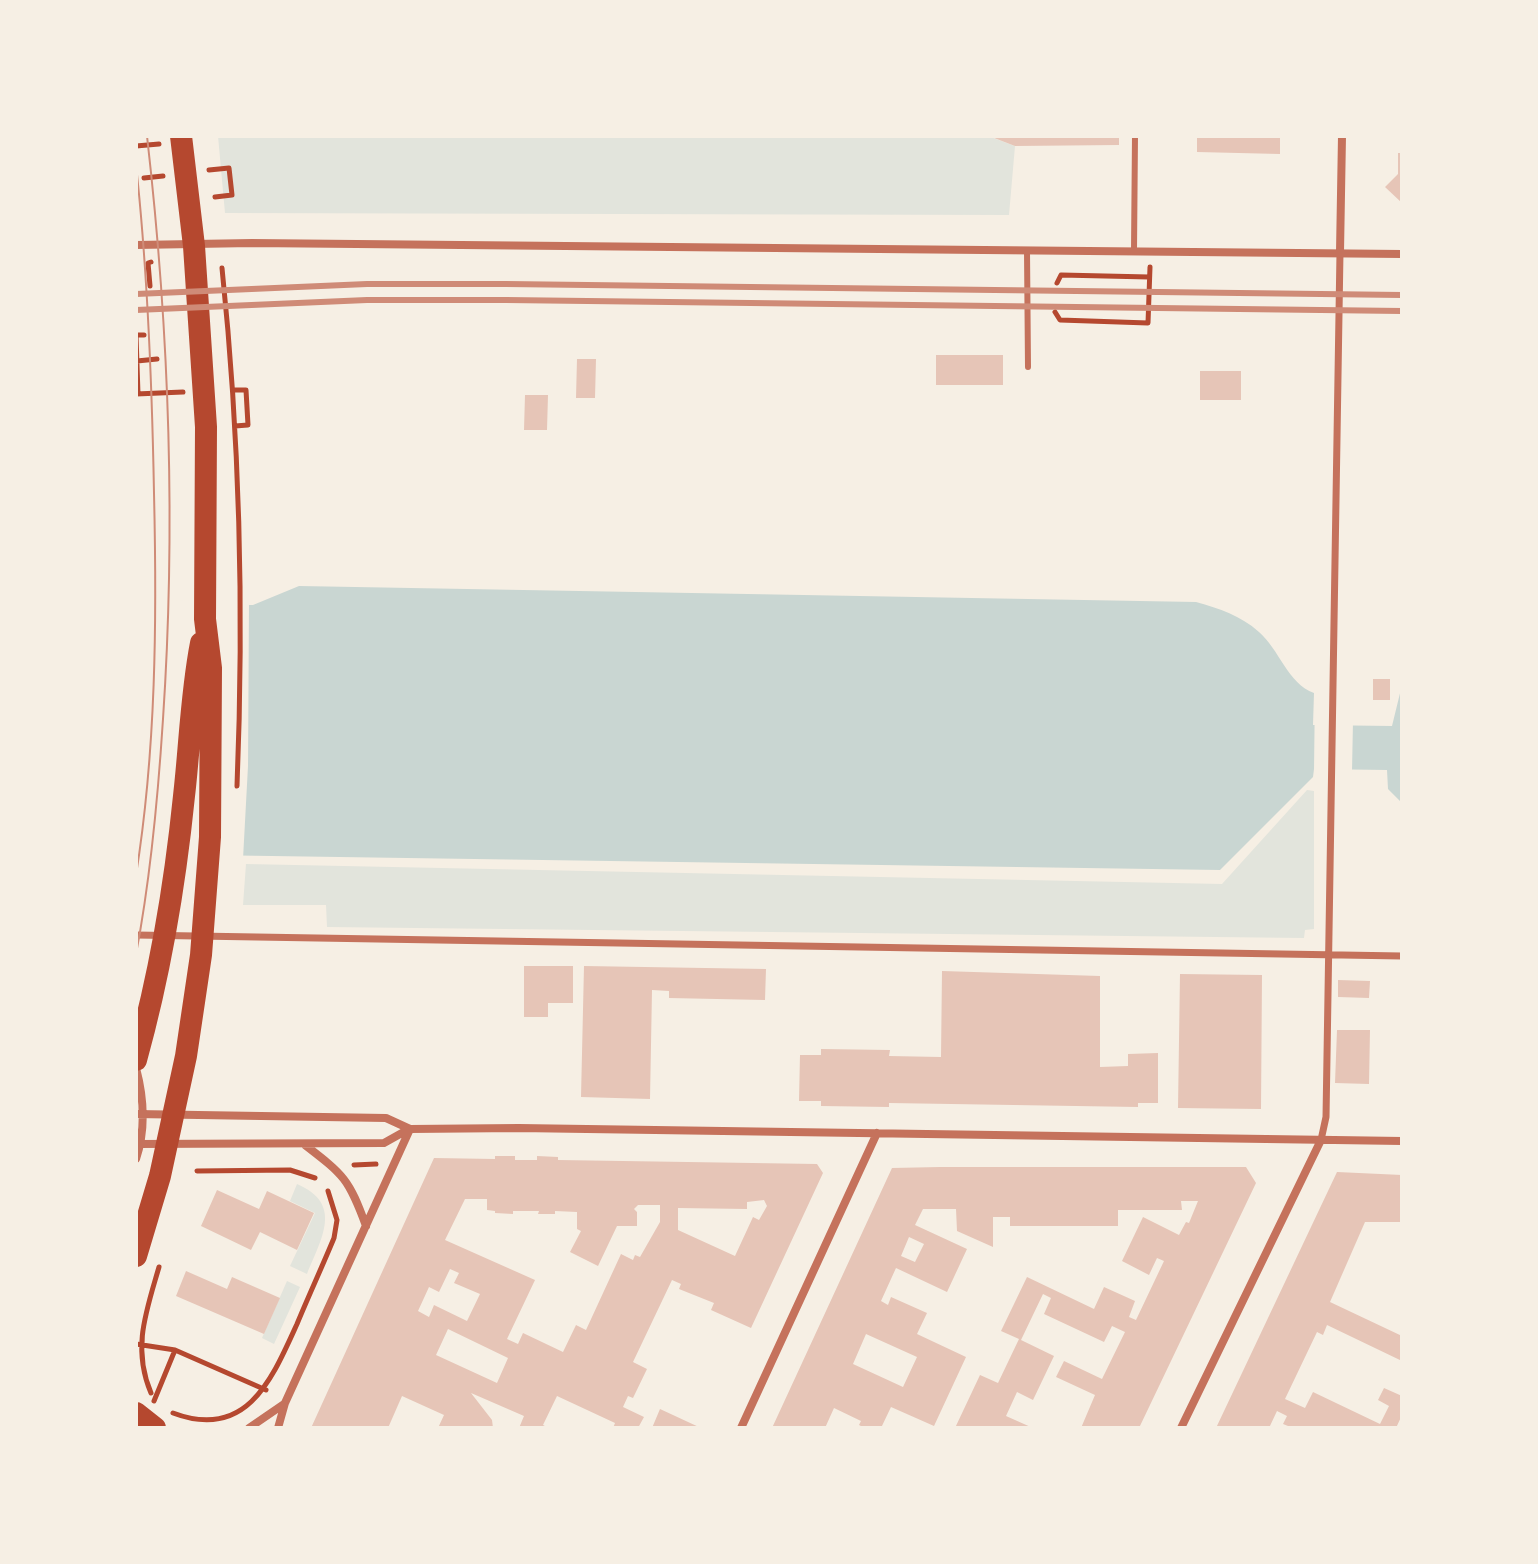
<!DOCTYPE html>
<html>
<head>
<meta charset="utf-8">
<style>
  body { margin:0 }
  #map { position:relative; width:1538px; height:1564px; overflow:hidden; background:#f6efe4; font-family:"Space Grotesk",sans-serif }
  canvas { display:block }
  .frame { position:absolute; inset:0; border:138px solid #f6efe4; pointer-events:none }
</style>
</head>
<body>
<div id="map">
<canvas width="1538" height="1564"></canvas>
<div class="frame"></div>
</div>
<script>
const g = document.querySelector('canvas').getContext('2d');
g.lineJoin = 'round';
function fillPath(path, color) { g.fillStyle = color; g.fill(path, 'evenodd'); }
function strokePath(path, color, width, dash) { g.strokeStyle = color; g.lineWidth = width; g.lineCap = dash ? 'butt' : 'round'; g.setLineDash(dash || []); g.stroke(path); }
const green = new Path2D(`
  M 218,136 L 988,136 L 1015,146 L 1009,215 L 225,213 Z
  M 1307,790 L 1314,791 L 1314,929 L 1305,930 L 1304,938 L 327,927 L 326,905 L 243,905 L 246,864 L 1222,884 Z
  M 297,1184 C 344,1204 321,1239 307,1274 L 290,1266 L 315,1213 L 290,1201 Z
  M 287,1281 L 300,1287 L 274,1344 L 262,1338 Z`);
const water = new Path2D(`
  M 299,586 L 1196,602 C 1220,609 1240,615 1259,632 C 1279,649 1288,684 1314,693 L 1313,725 L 1392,726 L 1402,685 L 1402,803 L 1388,789 L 1387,770 L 1314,769 L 1313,777 L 1220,870 L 136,854 L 136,604 L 253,605 Z`);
const pier = new Path2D(`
  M 136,600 L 249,601 L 248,766 L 243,859 L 136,858 Z
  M 1315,689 L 1318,693 L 1317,721 L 1353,721 L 1352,771 L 1333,773 L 1314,770 Z`);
const building = new Path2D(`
  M 989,136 L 1119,136 L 1119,145 L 1015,146 Z
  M 1197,136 L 1280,136 L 1280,154 L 1197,152 Z
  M 1398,153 L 1402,153 L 1402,203 L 1385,187 L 1398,174 Z
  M 936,355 L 1003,355 L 1003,385 L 936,385 Z
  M 577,359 L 596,359 L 595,398 L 576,398 Z
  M 1200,371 L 1241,371 L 1241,400 L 1200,400 Z
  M 525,395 L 548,395 L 547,430 L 524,430 Z
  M 1373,679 L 1390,679 L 1390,700 L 1373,700 Z
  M 524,966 L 573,966 L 573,1003 L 548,1003 L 548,1017 L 524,1017 Z
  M 584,966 L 766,969 L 765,1000 L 669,998 L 669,991 L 652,990 L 650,1099 L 581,1097 Z
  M 942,971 L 1100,976 L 1100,1067 L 1128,1066 L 1128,1054 L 1158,1053 L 1158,1103 L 1138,1103 L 1138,1107 L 889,1103 L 889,1107 L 821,1106 L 821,1101 L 799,1101 L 800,1055 L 821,1055 L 821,1049 L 890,1050 L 889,1056 L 941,1057 Z
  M 1180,974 L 1262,975 L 1261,1109 L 1178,1108 Z
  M 1338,980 L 1370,981 L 1369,998 L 1338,997 Z
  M 1337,1030 L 1370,1030 L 1369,1084 L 1335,1083 Z
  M 495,1156 L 515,1156 L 515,1160 L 537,1160 L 537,1156 L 558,1157 L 558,1160 L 817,1164 L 823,1173 L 751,1328 L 711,1310 L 714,1303 L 679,1289 L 681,1284 L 672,1280 L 633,1362 L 647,1369 L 633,1398 L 628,1396 L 623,1407 L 644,1417 L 638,1428 L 613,1428 L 615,1423 L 557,1396 L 543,1425 L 549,1428 L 519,1428 L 524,1416 L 471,1393 L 492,1420 L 493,1428 L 438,1428 L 444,1415 L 402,1396 L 388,1428 L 311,1428 L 434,1158 L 495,1159 ZM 465,1199 L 487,1199 L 487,1210 L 495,1211 L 495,1213 L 513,1214 L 513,1211 L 539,1211 L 538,1214 L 555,1214 L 555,1211 L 577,1212 L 577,1229 L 581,1231 L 570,1252 L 598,1266 L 617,1226 L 637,1226 L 637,1212 L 634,1209 L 638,1205 L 660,1205 L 660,1222 L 640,1257 L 635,1255 L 633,1260 L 621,1254 L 586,1330 L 576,1325 L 563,1352 L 523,1333 L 518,1344 L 507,1339 L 535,1280 L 445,1240 ZM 764,1200 L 767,1206 L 759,1220 L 753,1217 L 735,1256 L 678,1230 L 678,1208 L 747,1209 L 747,1202 ZM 450,1269 L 459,1273 L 454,1283 L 480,1294 L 467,1321 L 434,1305 L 429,1317 L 418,1311 L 429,1287 L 439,1292 ZM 448,1329 L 508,1358 L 497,1383 L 436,1355 Z
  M 940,1167 L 1246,1167 L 1256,1183 L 1139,1428 L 1081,1428 L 1095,1395 L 1056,1377 L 1064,1361 L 1102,1379 L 1125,1332 L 1112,1326 L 1104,1342 L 1044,1314 L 1051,1298 L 1043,1294 L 1021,1340 L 1054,1356 L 1033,1400 L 1017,1392 L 1006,1416 L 1033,1428 L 955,1428 L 980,1375 L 998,1383 L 1019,1339 L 1001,1331 L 1027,1277 L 1094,1309 L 1104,1287 L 1135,1301 L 1129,1317 L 1136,1320 L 1164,1261 L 1157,1258 L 1149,1275 L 1122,1261 L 1143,1217 L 1179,1235 L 1186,1222 L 1189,1223 L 1198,1201 L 1181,1201 L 1182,1210 L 1118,1210 L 1118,1226 L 1010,1226 L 1010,1217 L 993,1217 L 993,1247 L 957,1231 L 956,1209 L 923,1209 L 915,1225 L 967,1249 L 947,1292 L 896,1268 L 881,1301 L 888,1305 L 891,1297 L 927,1313 L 917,1334 L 966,1357 L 934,1426 L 891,1407 L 881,1428 L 865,1428 L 859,1425 L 861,1421 L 834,1408 L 825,1428 L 772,1428 L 892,1168 ZM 909,1237 L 924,1244 L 915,1262 L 901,1256 ZM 866,1334 L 917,1357 L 903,1387 L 853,1364 Z
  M 1337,1172 L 1402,1175 L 1402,1222 L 1365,1222 L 1330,1302 L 1402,1336 L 1402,1361 L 1327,1325 L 1323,1335 L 1317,1332 L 1285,1399 L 1305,1408 L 1313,1392 L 1380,1424 L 1389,1406 L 1378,1400 L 1384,1388 L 1402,1396 L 1402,1415 L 1396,1428 L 1293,1428 L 1283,1424 L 1287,1416 L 1277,1411 L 1269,1428 L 1216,1428 Z
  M 217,1190 L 259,1209 L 267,1191 L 314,1213 L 297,1250 L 260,1232 L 251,1250 L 201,1226 Z
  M 186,1271 L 227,1289 L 232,1277 L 280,1298 L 264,1334 L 176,1296 Z
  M 660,1409 L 701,1428 L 652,1428 Z`);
const path = new Path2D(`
  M 136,146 L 159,144
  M 209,170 L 229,168 L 232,195 L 215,197
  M 144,178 L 163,176
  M 222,268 C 240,440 244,614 237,786
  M 1057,283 L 1061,275 L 1149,277
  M 150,286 L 148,263 L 151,262
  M 1055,312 L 1060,320 L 1148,323 L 1150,267
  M 137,361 L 157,359
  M 233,390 L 246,390 L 248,425 L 235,426
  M 136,394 L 183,392
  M 138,394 L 136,335 L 144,335
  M 354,1165 L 376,1164
  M 197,1171 L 290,1170 L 315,1178
  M 136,1344 L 175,1350 L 266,1390
  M 151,1393 C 132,1348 146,1312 159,1267
  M 154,1401 L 175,1350
  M 173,1413 C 247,1441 272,1379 297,1324 C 309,1295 322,1267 334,1238 L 337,1220 L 328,1191`);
const service = new Path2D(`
  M 1134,250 L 1135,136
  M 1027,251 L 1028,367`);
const pedestrian = new Path2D(`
  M 136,935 L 1402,956
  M 1321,1140 L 1326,1117 L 1340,252`);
const minor = new Path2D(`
  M 136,245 L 252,243 L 1402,254
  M 1340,252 L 1342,136
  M 136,1068 C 144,1098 146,1129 136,1159
  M 136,1114 L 386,1118 L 410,1129 L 519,1128 L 1402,1141
  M 136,1144 L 384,1143 L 409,1129
  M 305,1145 C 344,1175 349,1179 366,1226
  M 249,1428 L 284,1404
  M 278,1428 L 285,1403 L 410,1129
  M 741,1428 L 877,1133
  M 1181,1428 L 1321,1140`);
const trunk = new Path2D(`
  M 136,1060 C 160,974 175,885 184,796 C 190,744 191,694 201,643
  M 136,1256 L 160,1176 L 186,1056 L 201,955 L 210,837 L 211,668 L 205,619 L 206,427 L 194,246 L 181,136
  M 136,1413 L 155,1428`);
const tram = new Path2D(`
  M 136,165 C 148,274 152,384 154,493 C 157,620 156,750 136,875
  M 136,954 C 151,876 158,797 163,719 C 176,525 169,328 147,136`);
const rail = new Path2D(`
  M 136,294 L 367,284 L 506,284 L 1402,295
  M 136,310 L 367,300 L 506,300 L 1402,311`);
fillPath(green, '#e2e4dc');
fillPath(water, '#c9d6d2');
fillPath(pier, '#f6efe4');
fillPath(building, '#e6c5b7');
strokePath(path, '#b5482f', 5);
strokePath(service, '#c5725c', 6);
strokePath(pedestrian, '#c5725c', 7);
strokePath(minor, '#c5725c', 8);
strokePath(trunk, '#b5482f', 22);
strokePath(tram, '#cf8b77', 2);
strokePath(rail, '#cf8b77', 6);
</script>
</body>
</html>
